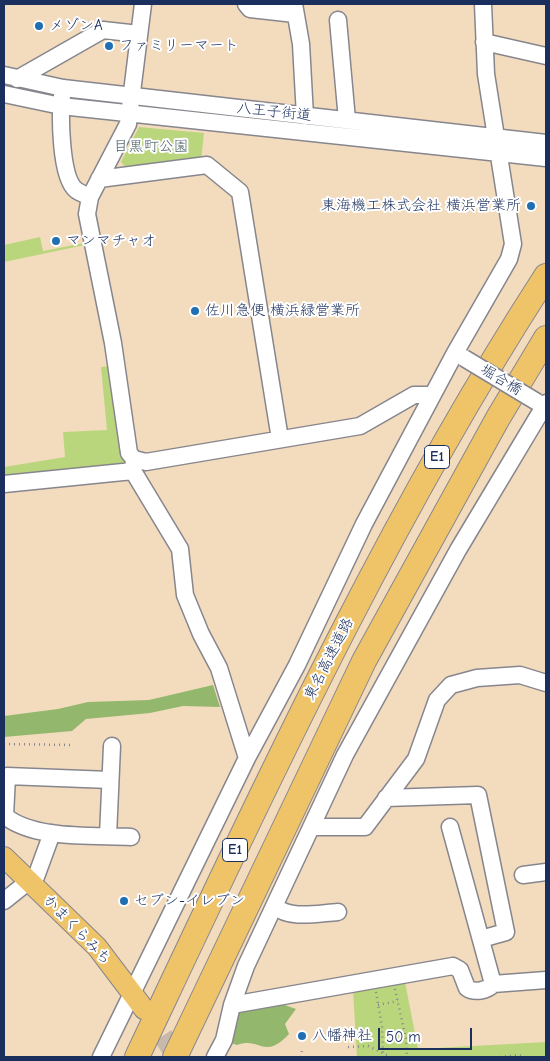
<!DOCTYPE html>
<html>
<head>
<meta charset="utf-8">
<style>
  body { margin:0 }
  #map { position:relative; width:550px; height:1061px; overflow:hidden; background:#f3dcbd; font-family:"Comic Neue",sans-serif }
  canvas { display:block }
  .frame { position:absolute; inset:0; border:5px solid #1b2f5e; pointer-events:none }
  .scale { position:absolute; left:378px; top:1028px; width:94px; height:22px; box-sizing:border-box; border:2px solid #1b2f5e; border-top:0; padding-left:6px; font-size:15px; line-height:18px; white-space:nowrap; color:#1b2f5e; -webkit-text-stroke:4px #fff; paint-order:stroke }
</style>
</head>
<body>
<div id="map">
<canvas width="550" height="1061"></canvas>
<div class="frame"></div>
<div class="scale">50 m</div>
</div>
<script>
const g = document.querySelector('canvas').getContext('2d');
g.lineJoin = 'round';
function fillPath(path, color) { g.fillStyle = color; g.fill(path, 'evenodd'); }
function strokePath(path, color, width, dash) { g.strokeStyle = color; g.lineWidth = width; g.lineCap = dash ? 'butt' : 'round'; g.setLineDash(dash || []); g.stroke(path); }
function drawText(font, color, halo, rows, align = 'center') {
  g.font = font + ' "Comic Neue","Klee One",sans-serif'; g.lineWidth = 4; g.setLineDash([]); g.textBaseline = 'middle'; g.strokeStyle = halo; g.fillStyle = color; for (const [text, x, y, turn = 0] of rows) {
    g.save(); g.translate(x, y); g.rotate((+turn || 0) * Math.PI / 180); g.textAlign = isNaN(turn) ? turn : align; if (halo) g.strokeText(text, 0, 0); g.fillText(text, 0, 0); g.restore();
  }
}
const green = new Path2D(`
  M 139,127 L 204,133 L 201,161 L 127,169 L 121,162 Z
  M 40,237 L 43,251 L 84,243 L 85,245 L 4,262 L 4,245 Z
  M 112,366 L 119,442 L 126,466 L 4,480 L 4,467 L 65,457 L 63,432 L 107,430 L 101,367 Z
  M 405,982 L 418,1049 L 546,1042 L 546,1057 L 357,1057 L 353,991 Z`);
const forest = new Path2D(`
  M 213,685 L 220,707 L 183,706 L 150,713 L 86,719 L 72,731 L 4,737 L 4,716 L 58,709 L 88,702 L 149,700 Z
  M 276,1002 L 296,1009 L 285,1024 L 289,1034 C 264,1061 260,1036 237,1045 L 219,1039 L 237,1008 Z`);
const majorTunnel = new Path2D(`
  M 146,1011 L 177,1057`);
const path = new Path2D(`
  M 4,744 L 73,745
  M 395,989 L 406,1039 L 407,1057
  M 376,992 L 382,1027 L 383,1057
  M 378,1005 L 398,1001
  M 348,1047 L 368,1046 L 391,1057
  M 301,1057 L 302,1050
  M 500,1057 L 518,1055 L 525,1057`);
const minor = new Path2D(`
  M 143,4 L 128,124 L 90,197 L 87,214 L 113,343 L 129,453 L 134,459 L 146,462 L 360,426 L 414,395 L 432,395
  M 246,4 L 250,9 L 295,14
  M 294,4 L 301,44 L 305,116
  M 338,20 L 347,120
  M 484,42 L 546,56
  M 4,75 L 63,88 L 546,143
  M 17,79 L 103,30 L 139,34
  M 4,94 L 61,106 L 546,158
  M 62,96 C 60,115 60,177 76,190 C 80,193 86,195 90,197
  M 99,179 L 207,165 L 240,192 L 280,439
  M 134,459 L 133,471 L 180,549 L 185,595 L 201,634 L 219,668 L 247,758
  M 4,484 L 133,471
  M 110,780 L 7,776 L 5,816 C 34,840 94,835 131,837
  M 386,798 L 478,795 L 506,932 L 481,939
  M 312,827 L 365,827 L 416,759 L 437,700 L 451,685 L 477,678 L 520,675 L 546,683
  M 450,827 L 493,984 L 546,980
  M 108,836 L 112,746
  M 523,875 L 546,872
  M 33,885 L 52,833
  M 4,901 L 29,881
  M 275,906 C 289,920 319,913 338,912
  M 232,1005 L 453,966 L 460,970 L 467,988 C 474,993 487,991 493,984
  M 101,1057 L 247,758 L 297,665 L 364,524 L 455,353 L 509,259 L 513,244 L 486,74 L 483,4
  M 215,1057 L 224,1040 L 232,1005 L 246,966 L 345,755 L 458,550 L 546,403`);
const major = new Path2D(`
  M 4,857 L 97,947 L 144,1009`);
const highway = new Path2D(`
  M 137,1057 C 263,791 386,523 546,276
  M 175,1057 L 364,661 L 498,418 L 546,338`);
const minorBridge = new Path2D(`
  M 464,358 L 537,402`);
const markers = [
  [39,26,5,"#1f6fb2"],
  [109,46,5,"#1f6fb2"],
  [531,206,5,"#1f6fb2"],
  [56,241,5,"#1f6fb2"],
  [195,311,5,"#1f6fb2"],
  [124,901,5,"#1f6fb2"],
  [302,1036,5,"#1f6fb2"]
];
const shields = [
  [437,457,25],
  [235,850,25]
];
const shieldNames = [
  ["E1",437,457],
  ["E1",235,850]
];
const poiNames = [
  ["メゾンA",49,26],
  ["ファミリーマート",119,46],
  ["東海機工株式会社 横浜営業所",521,206,"right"],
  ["マンマチャオ",66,241],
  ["佐川急便 横浜緑営業所",205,311],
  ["セブン-イレブン",134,901],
  ["八幡神社",312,1036]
];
const streetNames = [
  ["八王子街道",274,112,6],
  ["堀合橋",501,380,31],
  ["東名高速道路",329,659,-63],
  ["かまくらみち",77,930,46]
];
const parkNames = [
  ["目黒町公園",151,147]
];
fillPath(green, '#bad67c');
fillPath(forest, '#93b76c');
strokePath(majorTunnel, '#c8b9aa', 20, [20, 10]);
strokePath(minor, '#87868e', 19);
strokePath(major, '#87868e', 22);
strokePath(highway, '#87868e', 26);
strokePath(path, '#87868e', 2.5, [1, 4]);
strokePath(minor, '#fff', 16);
strokePath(major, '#efc469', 20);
strokePath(highway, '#efc469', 24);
strokePath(minorBridge, '#87868e', 19, []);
strokePath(minorBridge, '#fff', 16);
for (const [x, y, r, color] of markers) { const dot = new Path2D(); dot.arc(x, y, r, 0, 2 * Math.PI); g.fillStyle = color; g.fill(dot); strokePath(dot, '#fff', 2); }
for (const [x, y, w] of shields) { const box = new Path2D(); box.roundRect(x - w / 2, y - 11.5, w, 23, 4); g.fillStyle = '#fff'; g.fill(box); strokePath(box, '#1b2f5e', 1); }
drawText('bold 14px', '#1b2f5e', null, shieldNames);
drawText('15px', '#1b2f5e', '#fff', poiNames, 'left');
drawText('15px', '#1b2f5e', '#fff', streetNames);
drawText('15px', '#4b6167', '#fff', parkNames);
</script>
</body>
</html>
